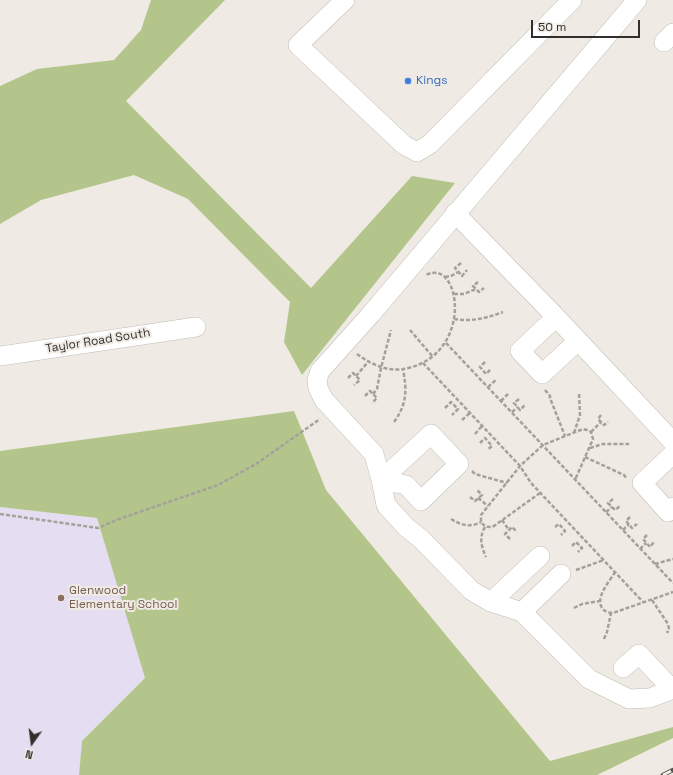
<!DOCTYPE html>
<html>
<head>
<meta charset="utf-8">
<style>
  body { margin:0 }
  #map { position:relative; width:673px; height:775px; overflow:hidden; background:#efeae3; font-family:"Space Grotesk",sans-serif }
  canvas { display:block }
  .north { position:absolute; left:12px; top:723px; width:40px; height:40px; -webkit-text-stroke:3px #efeae3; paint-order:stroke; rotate:194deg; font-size:11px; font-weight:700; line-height:16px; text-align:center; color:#302f2c }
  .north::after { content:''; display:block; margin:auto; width:14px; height:18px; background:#302f2c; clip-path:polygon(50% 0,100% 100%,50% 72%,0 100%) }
  .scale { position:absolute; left:531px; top:20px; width:109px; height:18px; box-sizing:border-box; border:2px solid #302f2c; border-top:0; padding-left:5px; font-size:12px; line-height:14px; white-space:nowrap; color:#302f2c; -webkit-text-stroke:3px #efeae3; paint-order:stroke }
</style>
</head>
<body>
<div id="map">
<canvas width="673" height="775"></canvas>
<div class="north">N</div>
<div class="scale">50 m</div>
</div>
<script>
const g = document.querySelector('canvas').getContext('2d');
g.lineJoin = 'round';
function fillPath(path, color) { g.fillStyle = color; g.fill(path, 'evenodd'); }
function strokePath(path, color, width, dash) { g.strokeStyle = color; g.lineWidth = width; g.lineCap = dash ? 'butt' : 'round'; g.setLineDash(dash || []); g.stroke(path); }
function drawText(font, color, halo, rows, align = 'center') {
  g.font = font + ' "Space Grotesk",sans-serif'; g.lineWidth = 4; g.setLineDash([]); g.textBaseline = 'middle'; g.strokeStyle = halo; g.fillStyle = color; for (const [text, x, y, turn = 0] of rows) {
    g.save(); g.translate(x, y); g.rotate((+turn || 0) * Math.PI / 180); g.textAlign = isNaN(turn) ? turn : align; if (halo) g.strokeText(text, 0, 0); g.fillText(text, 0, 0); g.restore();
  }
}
const education = new Path2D(`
  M 0,507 L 97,518 L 145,678 L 82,741 L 79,775 L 0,775 Z`);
const green = new Path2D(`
  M 151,0 L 225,0 L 126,101 L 311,288 L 412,176 L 455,183 L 302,375 L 284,342 L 290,302 L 188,199 L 134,175 L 41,200 L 0,224 L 0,86 L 37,69 L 114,60 L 141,30 Z
  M 294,411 L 326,490 L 550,761 L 673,727 L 673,738 L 597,775 L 79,775 L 82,741 L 145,678 L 97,518 L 0,507 L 0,451 Z`);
const path = new Path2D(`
  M 461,263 L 455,268 L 462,276 L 467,270
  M 445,277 L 451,276 L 458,272
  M 478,282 L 473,286 L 479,292 L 484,288
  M 454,294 L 464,294 L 476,289
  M 454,319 C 472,322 487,318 503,312
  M 410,330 L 433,357
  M 446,343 L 673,583
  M 357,354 C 372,365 389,373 408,368 C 474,353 461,257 426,275
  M 485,362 L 480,367 L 486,374 L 491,369
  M 423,363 L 520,466 L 531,483 L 644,603
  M 356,376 L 368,362
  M 348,378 L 353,373 L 360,380 L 354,385
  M 488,387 L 497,379
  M 545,390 L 550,396 L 550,398 L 565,436
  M 373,394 L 377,389 L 381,368 L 391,330
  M 365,396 L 370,391 L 377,398 L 372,403
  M 519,399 L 514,403 L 520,410 L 525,405
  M 501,401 L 509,393
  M 445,408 L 451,402 L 458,409 L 452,415
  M 512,412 L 518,407
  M 601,415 L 598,419 L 604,425 L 608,422
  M 462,420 L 470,413
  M 394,422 C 407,404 407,391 403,369
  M 591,432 L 601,422
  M 574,433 L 580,415 L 579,392
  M 475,434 L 482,426
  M 480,443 L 485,438 L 492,446 L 487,450
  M 590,448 L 603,444 L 629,444
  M 585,457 L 624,475 L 627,479
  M 472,471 L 475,474 L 507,483
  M 540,493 L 494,526 C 488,528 485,527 481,522 L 481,515 L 520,466 L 543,445 L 583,429 L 587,430 L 591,432 L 593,439 L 575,480
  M 470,497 L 475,501 L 482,495 L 477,490
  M 478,498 L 488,506
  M 613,499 L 608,503 L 615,510 L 620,506
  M 606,512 L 612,507
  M 0,514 L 98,528 L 119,519 L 218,485 L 256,464 L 320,419
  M 630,517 L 626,521 L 632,528 L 637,524
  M 451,519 C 461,525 470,528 481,522
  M 502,520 L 509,530
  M 485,527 C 479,537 481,546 486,557
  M 555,527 L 559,524 L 565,531 L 561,535
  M 623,530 L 629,524
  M 647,535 L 643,539 L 650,547 L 654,542
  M 510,539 L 505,534 L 512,527 L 517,532
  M 572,546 L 576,542 L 582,548 L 578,552
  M 640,549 L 646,543
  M 655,564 L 673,559
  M 576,570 L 604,560
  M 615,572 C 610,581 595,597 602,608 C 605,612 609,613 613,613 L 673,592
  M 652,600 L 668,624 L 669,629 L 667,633
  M 574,608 L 582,604 L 600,601
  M 604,639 L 607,632 L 611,613`);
const minor = new Path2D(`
  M 345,0 L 298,45 L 404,145 L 417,152 L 430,144 L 572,0
  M 637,0 L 371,314 L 320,371 L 317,380 L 318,388 L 324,400 L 374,454 L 381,480 L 386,505 L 406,527 L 421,539 L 472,591 L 491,602 L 522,612 L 589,679 L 629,699 L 650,698 L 673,689
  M 664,42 L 673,33
  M 455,213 L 556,317 L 673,442
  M 556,317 L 520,351 L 542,374 L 578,341
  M 0,356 L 196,327
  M 431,434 L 459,464 L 421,501 L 406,485 L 381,480 Z
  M 673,454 L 642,483 L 668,512 L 673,507
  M 491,602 L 540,556
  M 522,612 L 561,574
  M 623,668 L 639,654 L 672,689`);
const rail = new Path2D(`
  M 663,775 L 673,770`);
const markers = [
  [408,81,4,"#3f7fe0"],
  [61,598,4,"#8d6e63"]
];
const shopNames = [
  ["Kings",416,81]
];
const streetNames = [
  ["Taylor Road South",98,341,-9]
];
const educationNames = [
  ["Glenwood",69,591],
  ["Elementary School",69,605]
];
fillPath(education, '#e5ddf2');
fillPath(green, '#b4c58b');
strokePath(minor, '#c1bdb6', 20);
strokePath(path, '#a4a19b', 2.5, [4, 2]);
strokePath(minor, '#fff', 19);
strokePath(rail, '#55534f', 4.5);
strokePath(rail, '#efeae3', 3, [9]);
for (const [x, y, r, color] of markers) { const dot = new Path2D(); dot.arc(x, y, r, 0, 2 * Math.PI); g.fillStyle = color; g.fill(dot); strokePath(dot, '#efeae3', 1.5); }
drawText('12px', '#366cbe', '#efeae3', shopNames, 'left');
drawText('12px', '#302f2c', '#efeae3', streetNames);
drawText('12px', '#785e54', '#efeae3', educationNames, 'left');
</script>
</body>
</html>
